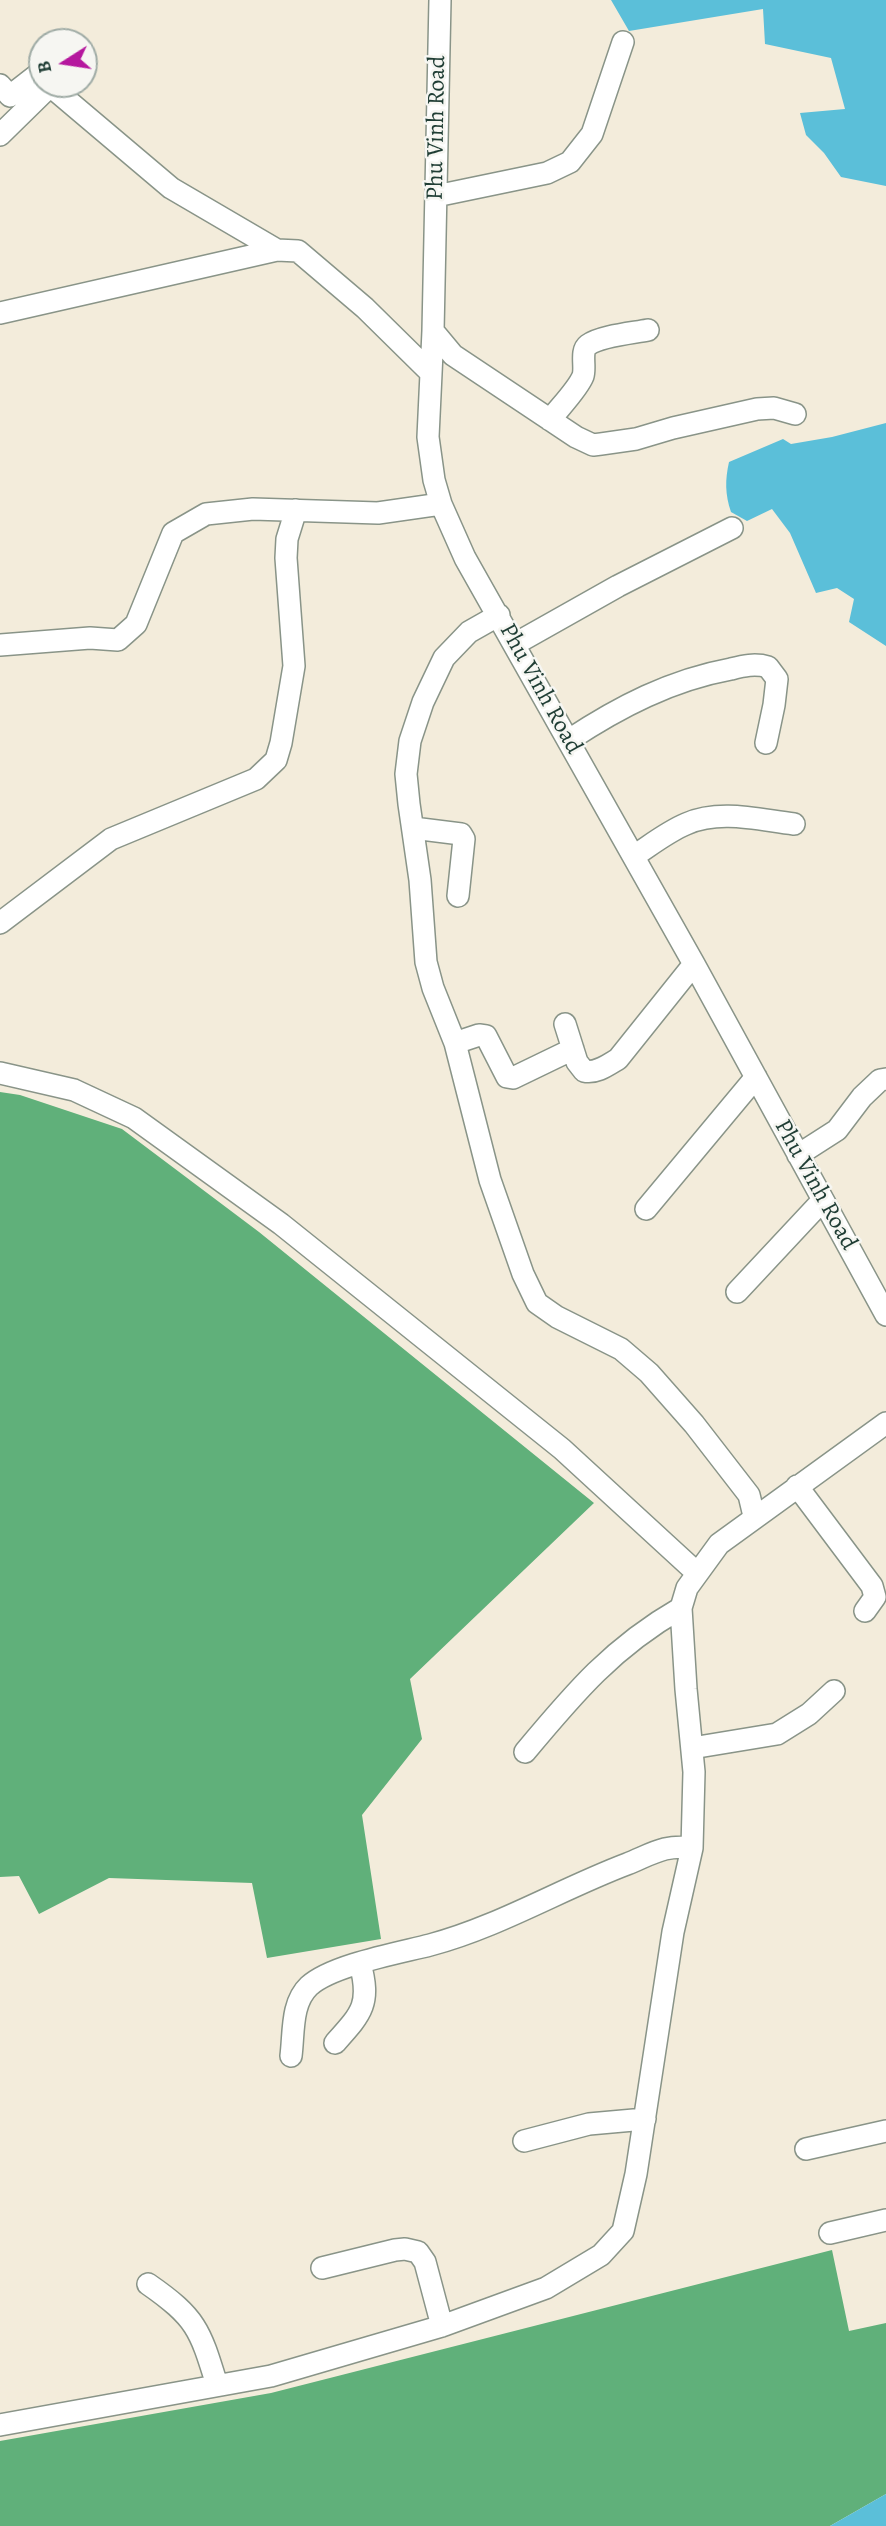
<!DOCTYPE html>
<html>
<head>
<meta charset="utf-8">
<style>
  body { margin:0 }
  #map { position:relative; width:886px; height:2526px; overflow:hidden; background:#f3ecdb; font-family:Alegreya,serif }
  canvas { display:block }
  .north { position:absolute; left:28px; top:28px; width:70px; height:70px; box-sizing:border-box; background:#f6f6f2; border:2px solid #a0aca6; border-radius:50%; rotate:258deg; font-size:19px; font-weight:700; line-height:28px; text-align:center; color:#1f3d34 }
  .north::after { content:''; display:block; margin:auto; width:24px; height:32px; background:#b5179e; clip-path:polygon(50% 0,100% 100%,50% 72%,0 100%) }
</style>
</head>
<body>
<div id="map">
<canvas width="886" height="2526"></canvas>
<div class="north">B</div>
</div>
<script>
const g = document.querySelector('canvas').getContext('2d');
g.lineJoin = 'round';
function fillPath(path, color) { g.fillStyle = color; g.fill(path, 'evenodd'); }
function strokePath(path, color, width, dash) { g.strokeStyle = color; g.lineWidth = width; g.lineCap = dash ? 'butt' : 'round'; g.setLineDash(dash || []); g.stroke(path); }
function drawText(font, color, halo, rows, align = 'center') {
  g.font = font + ' Alegreya,serif'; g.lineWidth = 5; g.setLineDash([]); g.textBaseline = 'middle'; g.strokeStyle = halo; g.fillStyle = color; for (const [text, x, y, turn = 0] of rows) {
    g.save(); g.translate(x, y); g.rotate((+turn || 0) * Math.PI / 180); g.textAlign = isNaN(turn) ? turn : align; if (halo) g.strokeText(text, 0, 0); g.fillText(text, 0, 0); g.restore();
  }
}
const forest = new Path2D(`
  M 0,1092 L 20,1095 L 122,1129 L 259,1232 L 594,1503 L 410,1679 L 422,1739 L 362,1815 L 381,1939 L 267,1958 L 252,1883 L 109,1878 L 39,1914 L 19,1876 L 0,1877 Z
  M 832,2250 L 849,2331 L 886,2323 L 886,2494 L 830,2526 L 0,2526 L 0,2441 L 271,2393 Z`);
const water = new Path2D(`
  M 611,0 L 886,0 L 886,186 L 841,177 L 824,153 L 806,135 L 800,113 L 845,109 L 831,58 L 765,44 L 763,9 L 629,31 Z
  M 886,423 L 886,646 L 849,622 L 854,599 L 837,588 L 816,593 L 790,533 L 772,509 L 747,521 L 731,512 C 725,494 725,480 729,462 L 783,439 L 791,444 L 832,437 Z
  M 886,2494 L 886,2526 L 830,2526 Z`);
const minor = new Path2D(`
  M 440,0 L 433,331 L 428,437 L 434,480 L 441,504 L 465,558 L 694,964 L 886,1315
  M 48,84 L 171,188 L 277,250
  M 0,85 L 10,96 L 37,75 L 42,79
  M 0,135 L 50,86
  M 436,196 L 547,173 L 570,162 L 592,134 L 623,42
  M 0,313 L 277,250 L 298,251 L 365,308 L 431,373
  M 433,331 L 453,355 L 576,437 L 593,445 L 601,444 L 636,439 L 673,428 L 757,409 L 774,408 L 795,414
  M 550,420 C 559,408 578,389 583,376 C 586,367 580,351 588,345 C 600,336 633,333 648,330
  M 499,615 L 469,632 L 444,658 L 423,702 L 410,741 L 406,774 L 409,804 L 420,880 L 426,962 L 433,988 L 455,1043 L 490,1180 L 523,1274 L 537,1303 L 557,1317 L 621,1349 L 649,1373 L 694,1424 L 749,1495 L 754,1516
  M 515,644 L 618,586 L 732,528
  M 0,645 L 90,638 L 118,640 L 136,624 L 173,533 L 206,514 L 253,509 L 378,513 L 441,504
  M 569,740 C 619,707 671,680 731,669 C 743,666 755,663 768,667 L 777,679 L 774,705 L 766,743
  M 413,828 L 461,834 L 464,839 L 458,896
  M 634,856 C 651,845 667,832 686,824 C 720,809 759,820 794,824
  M 0,923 L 111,839 L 256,779 L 276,760 L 281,743 L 294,666 L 286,558 L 287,539 L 296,510
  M 565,1024 L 577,1062 L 584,1071 C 596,1074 608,1065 618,1059 L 694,964
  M 455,1043 L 479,1035 L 486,1036 L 507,1077 L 513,1078 L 573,1049
  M 0,1073 L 74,1090 L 134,1118 L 281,1224 L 562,1449 L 697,1573
  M 798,1155 L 837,1130 L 862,1097 L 880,1080 L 886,1079
  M 646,1209 L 756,1077
  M 737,1292 L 823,1200
  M 797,1486 L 872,1586 L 875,1597 L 865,1611
  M 692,1748 L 777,1734 L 809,1714 L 834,1691
  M 525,1752 C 575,1692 613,1647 681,1608
  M 335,2043 C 362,2013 371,2004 360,1963
  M 291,2056 C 294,2032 291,2003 309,1986 C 332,1965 399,1953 430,1945 C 498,1927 561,1889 627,1864 C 652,1854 665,1844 692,1848
  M 524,2141 L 589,2124 L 645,2119
  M 806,2149 L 886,2131
  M 830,2233 L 886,2220
  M 322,2268 L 395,2250 L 405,2249 L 418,2252 L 425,2262 L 442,2326
  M 148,2284 C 197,2318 200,2330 217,2385
  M 0,2425 L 271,2376 L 442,2326 L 546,2288 L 601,2255 L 623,2231 L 636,2174 L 673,1932 L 692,1848 L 694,1772 L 686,1689 L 681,1608 L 687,1588 L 719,1544 L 886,1423`);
const streetNames = [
  ["Phu Vinh Road",437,128,-89],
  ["Phu Vinh Road",540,689,61],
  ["Phu Vinh Road",815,1185,61]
];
fillPath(forest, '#60b07a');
fillPath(water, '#5bbfd9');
strokePath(minor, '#899488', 24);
strokePath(minor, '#fff', 21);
drawText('24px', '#1f3d34', '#f6f6f2', streetNames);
</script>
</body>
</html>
